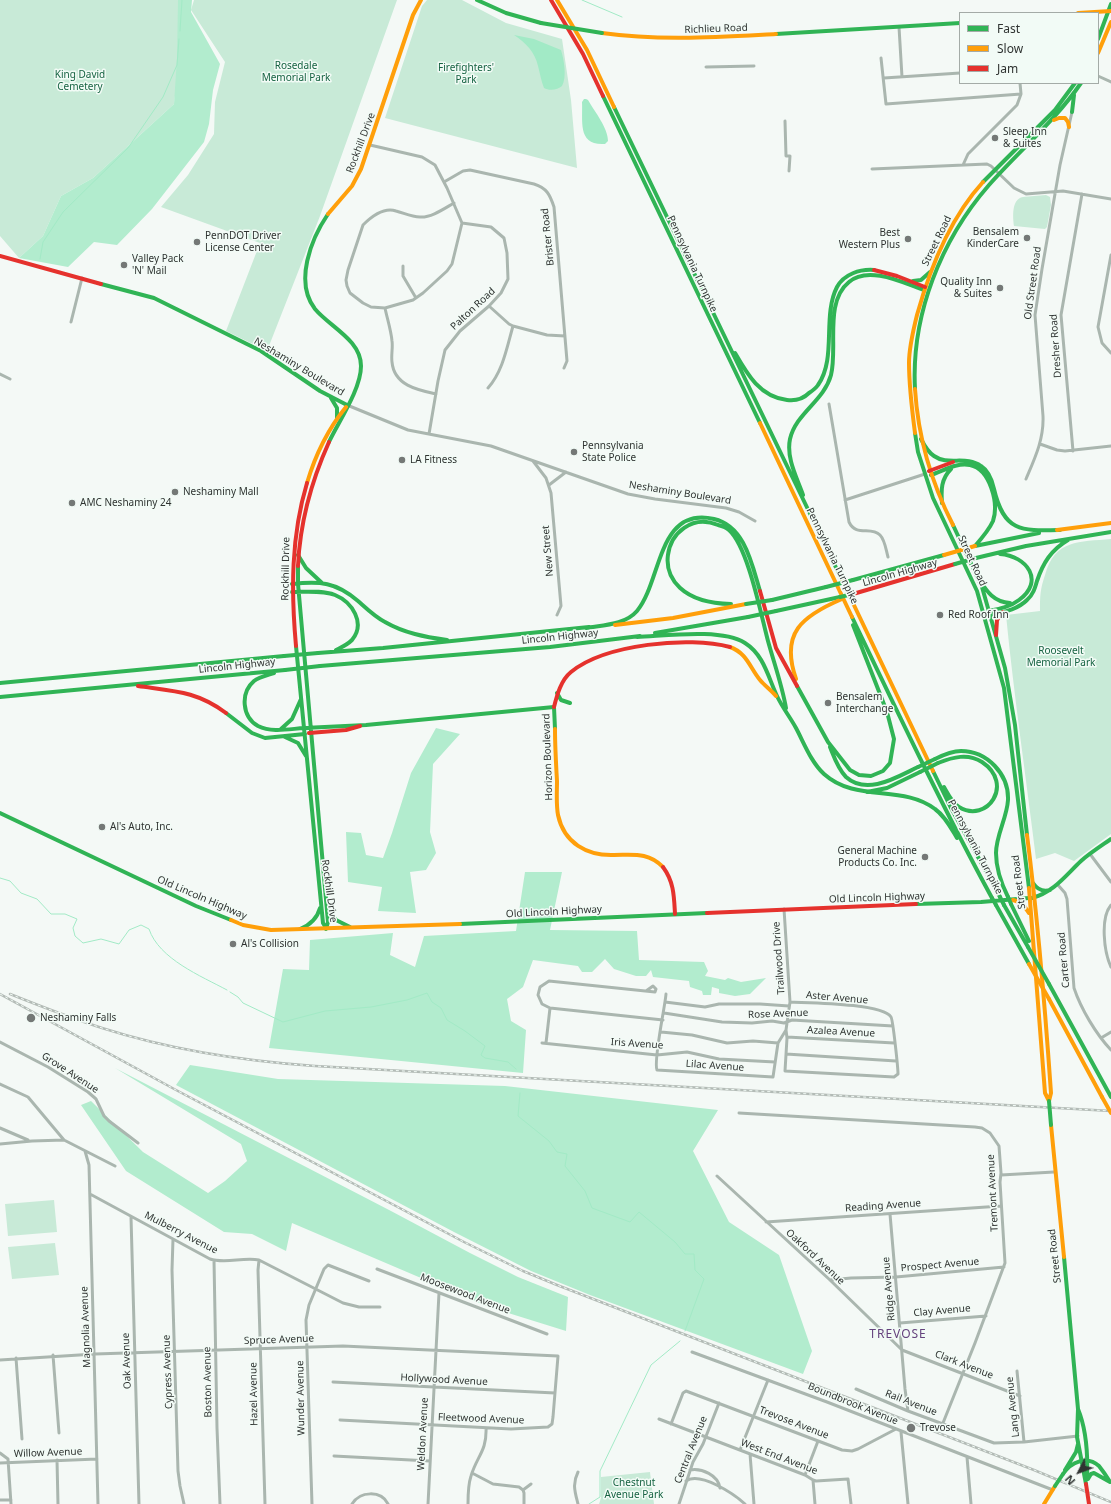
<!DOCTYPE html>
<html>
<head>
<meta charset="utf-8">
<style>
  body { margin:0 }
  #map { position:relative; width:1111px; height:1504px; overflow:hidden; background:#f4f9f6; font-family:"Noto Sans",sans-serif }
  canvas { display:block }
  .legend { position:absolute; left:959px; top:12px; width:140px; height:72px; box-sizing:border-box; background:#f2fbf6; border:1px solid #a4aba7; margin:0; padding:5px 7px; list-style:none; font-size:12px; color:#2f3331 }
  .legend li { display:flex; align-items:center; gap:8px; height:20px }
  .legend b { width:20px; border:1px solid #a4aba7 }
  .north { position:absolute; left:1059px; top:1452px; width:40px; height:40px; -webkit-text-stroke:3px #f2fbf6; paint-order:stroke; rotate:228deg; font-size:11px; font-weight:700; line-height:16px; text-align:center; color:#2f3331 }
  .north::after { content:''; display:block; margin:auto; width:14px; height:18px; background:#2f3331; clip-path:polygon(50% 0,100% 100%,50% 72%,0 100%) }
</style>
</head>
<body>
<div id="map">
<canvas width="1111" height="1504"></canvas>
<ul class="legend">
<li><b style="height:5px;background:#30b455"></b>Fast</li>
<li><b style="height:5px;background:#ff9f0a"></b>Slow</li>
<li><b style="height:5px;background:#e5322d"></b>Jam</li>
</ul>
<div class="north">N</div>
</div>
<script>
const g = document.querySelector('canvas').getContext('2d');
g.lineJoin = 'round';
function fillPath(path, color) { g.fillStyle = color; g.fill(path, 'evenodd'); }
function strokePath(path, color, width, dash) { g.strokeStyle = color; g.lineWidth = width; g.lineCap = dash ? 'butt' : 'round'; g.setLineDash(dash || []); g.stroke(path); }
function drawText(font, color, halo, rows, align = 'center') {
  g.font = font + ' "Noto Sans",sans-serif'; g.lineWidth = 3; g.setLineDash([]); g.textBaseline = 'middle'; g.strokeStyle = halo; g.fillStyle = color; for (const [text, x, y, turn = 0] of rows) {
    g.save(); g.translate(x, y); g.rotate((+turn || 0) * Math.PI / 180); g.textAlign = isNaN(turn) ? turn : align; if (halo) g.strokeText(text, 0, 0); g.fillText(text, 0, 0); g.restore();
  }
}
const green = new Path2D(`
  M 0,0 L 180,0 L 183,27 L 174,104 L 93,178 L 61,196 L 43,236 L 19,258 L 0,236 Z
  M 194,0 L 397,0 L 320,216 L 267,351 L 226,331 L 260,243 L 161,207 L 188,175 L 214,134 L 215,102 L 225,62 L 191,10 Z
  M 427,0 L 462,0 L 506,23 L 562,39 L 571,100 L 577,168 L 385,118 L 422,6 Z
  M 1046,195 L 1050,197 L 1051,205 L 1047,227 L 1045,229 L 1014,226 C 1013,218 1011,199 1023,197 C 1030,196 1038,196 1046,195 Z
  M 1111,539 L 1111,834 L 1074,861 L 1055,853 L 1036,859 C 1026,777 1014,696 1006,615 L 1040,611 C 1040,596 1040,590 1045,575 C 1055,539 1079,542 1111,539 Z
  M 54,1200 L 57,1232 L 8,1236 L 5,1204 Z
  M 55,1243 L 59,1275 L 12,1279 L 8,1247 Z
  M 650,1472 L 654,1504 L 599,1504 L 601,1498 L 601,1477 Z`);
const forest = new Path2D(`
  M 178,0 L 192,0 L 191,12 L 220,64 L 213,90 L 209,124 L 204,142 L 152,209 L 117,245 L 94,242 L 68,267 L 19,258 L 43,236 L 61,196 L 93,178 L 174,104 L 177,58 Z
  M 436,728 L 460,734 L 433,764 L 430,832 L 436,853 L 426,870 L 410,872 L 416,913 L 378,911 L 382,887 L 348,882 L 346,832 L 361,833 L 366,855 L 383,858 L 392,833 L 411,773 Z
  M 525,872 L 562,872 L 550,930 L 637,931 L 639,960 L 704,962 L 708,971 L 705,976 L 725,980 L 728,978 L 741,982 L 766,978 L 750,994 L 735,996 L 719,993 L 719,989 L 712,987 L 711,995 L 703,995 L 702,991 L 690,987 L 689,981 L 653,977 L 651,970 L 646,976 L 636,976 L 614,969 L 605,959 L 592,972 L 582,972 L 578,966 L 533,960 L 523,987 L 507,999 L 511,1021 L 526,1030 L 523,1073 L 269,1048 L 283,969 L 309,970 L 310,940 L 393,933 L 390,955 L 415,967 L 424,936 L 516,931 Z
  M 190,1065 L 278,1079 L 505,1086 L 718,1110 L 693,1151 L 729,1222 L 779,1255 L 812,1351 L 803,1374 L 590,1295 L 531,1271 L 454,1232 L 176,1085 Z
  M 115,1068 L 391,1211 L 470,1253 L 518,1277 L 568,1297 L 566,1331 L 489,1307 L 292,1223 L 286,1251 L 252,1234 L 224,1232 L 126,1171 L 81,1105 L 91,1101 L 143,1152 L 208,1193 L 225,1181 L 247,1161 L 241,1144 Z`);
const water = new Path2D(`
  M 514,35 L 534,39 L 561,50 C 564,60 567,77 562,86 C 558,90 549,91 544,88 C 541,81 540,73 538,66 C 535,52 526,43 514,35 Z
  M 584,99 L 586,99 L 588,100 C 595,112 608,128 608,141 L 605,144 C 577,146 583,121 582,102 Z`);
const stream = new Path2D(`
  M 582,0 L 622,17
  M 180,31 L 182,0
  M 40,259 L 43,242 L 63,212 L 128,148 L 163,97 L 177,65 L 179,39
  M 0,878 L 10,881 L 21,893 L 37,899 L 51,914 L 65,914 L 77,919 L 73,928 L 75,936 L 83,943 L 101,939 L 119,944 L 129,930 L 141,925 L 149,929 C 159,959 201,976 227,990
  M 230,992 L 238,997 L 243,1003 L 283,1022 L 325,1011 L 371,1007 L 407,1000 L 427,993 L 432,1002 L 441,1008 L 447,1020 L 465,1031 L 485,1046 L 481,1055 L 485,1058 L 508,1062 L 516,1069
  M 520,1093 L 518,1116 L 549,1141 L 557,1152 L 567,1154 L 565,1166 L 585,1191 L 592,1208 L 630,1222 L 639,1212 L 675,1242 L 685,1254 L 694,1254 L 695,1270 L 704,1279 L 685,1331
  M 589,1504 L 600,1497 L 600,1471 L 651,1365 L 680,1341`);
const street = new Path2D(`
  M 899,27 L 902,77
  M 881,58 L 886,104 L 1021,94
  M 706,67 L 754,66
  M 1098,76 L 1111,82
  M 884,78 L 960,73
  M 785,121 L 786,156 L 790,156 L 789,171
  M 370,145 L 422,157 L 435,165 L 447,188 L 462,223 L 452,264 L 447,271 L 423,293 L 413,300 L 385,308 L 371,307 L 363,303 L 350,293 L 347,286 L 346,280 L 348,270 L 363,225 C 371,217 384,207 396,211 C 404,213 411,217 420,217 C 431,218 445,208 454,203
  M 963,165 L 968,154 L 1017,105 L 1021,94 L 1020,83
  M 872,169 L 987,164 L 991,166 L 1014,188 L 1026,194 L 1063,191 L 1111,199
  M 444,182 L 463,171 L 470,170 L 534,184 C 547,188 550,195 554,207 L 567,361 L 564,368
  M 1111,255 L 1098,327 L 1102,343 L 1111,353
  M 403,266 L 403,276 L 416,298
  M 489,306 L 509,324 L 513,326 L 547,335 L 565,336
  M 385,308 C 387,318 391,330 392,341 C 393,348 391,355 392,362 C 394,385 417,390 436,394
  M 71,322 L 82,278
  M 0,374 L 10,379
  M 488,388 C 503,371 507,347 513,326
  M 829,404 L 849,522 C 856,537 871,526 880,535 C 885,540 886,550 888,557
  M 347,405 L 408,430 L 491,446 L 628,494 L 655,499 L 726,508 L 739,512 L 755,521
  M 429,434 L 438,381 L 445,350 L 460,331 L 489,306 L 501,293 L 508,279 L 507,253 L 504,238 L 491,227 L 462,223
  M 1040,444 L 1057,450 L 1065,451 L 1111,446
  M 1073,451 L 1061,315 L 1082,194
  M 533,461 L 546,478 L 551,493 L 561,606 L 557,615
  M 1026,479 C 1035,458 1044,439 1043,416 L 1035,315 L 1042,269 L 1060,165 L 1072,112
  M 549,485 L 566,472
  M 845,500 L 925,474
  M 1090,854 L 1111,882
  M 1058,885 L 1065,893 L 1067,899 L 1074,988 C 1081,1009 1096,1034 1111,1050
  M 1111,905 C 1100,918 1104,952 1111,967
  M 646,991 L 653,986 L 656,989 L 655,992 L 549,981 L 540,987 L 538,995 L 542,1004 L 550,1008 L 663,1020
  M 666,994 C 665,1007 653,1062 657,1070 L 773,1077 L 778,1043 L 786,1030 L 790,1002 L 784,909
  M 665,1002 L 705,1007 L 719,1004 L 760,1004 L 789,1006
  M 664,1013 L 722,1022 L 752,1023 L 772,1021 L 784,1023 L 792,1020 L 893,1026
  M 786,1030 L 787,1038 L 785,1071 L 894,1077 L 898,1074 C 898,1068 893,1020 891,1017 C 882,1003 807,1003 790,1002
  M 661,1032 L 692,1035 L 727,1043 L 753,1041 L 778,1043
  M 787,1037 L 894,1043
  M 1101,1038 L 1111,1032
  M 0,1042 L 48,1067 L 88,1092 L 96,1099 L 104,1116 L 109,1121 L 138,1143
  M 542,1043 L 657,1055 L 687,1052 L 719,1059 L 775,1062
  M 546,1043 L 550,1008
  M 786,1054 L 896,1061
  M 0,1084 L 28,1097 L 64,1140 L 115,1166
  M 739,1113 L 975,1127 L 982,1128 L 990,1133 L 999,1146 L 1001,1173 L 1000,1182 L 1005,1263 L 975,1343 L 943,1423
  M 0,1128 L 28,1140
  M 0,1144 L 32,1141 L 64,1140
  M 85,1151 L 89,1165 L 98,1504
  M 1001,1175 L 1054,1172
  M 717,1176 L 830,1280 L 902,1350 L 1020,1396
  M 90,1194 L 210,1259 C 225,1264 243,1257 259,1260 L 343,1303 L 359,1307 L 380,1307
  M 890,1214 L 905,1389 L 908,1411
  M 131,1217 L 139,1504
  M 766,1222 L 1001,1206
  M 173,1239 L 172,1270 L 178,1471 L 180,1486 L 184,1504
  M 214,1260 L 217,1428 L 220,1504
  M 259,1260 L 258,1270 L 265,1504
  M 377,1269 L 547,1334
  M 830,1280 L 851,1278 L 896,1277 L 1004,1267
  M 900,1323 L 986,1316
  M 692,1352 L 827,1402 L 1053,1490
  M 53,1355 L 59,1433
  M 16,1358 L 22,1439
  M 0,1360 L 95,1354 L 343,1346 L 558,1356 L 553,1417 L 552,1424 L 548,1427 L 511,1429 L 340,1420
  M 1017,1371 L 1024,1442
  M 333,1382 L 555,1393
  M 856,1389 L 908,1411 L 994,1443 L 1024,1442 L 1078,1436
  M 659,1419 L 805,1475 L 813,1480 L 816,1481 L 848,1479 L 851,1504
  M 671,1424 L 683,1393 L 686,1391 L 842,1450 L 852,1451 L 858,1449 L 896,1429
  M 901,1432 L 908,1504
  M 740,1450 L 768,1380
  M 0,1453 L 8,1459 L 11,1504
  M 750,1454 L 754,1504
  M 334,1456 L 430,1461
  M 967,1457 L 971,1504
  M 57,1460 L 58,1504
  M 0,1463 L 97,1459
  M 690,1470 C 702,1468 718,1475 720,1488
  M 578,1472 C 572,1484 575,1492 578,1504
  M 472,1473 L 493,1484 L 519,1487 L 523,1490
  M 805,1475 L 818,1441
  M 813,1480 L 815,1504
  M 686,1481 C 700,1471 734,1494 745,1504
  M 523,1490 L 524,1493 L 524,1504
  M 523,1490 L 531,1484
  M 0,1500 L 11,1500
  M 312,1504 L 306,1320 L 309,1305 L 324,1269 L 328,1265 L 369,1281
  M 352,1504 C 360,1491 381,1490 388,1504
  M 428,1504 L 439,1293
  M 468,1504 C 468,1494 468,1485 471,1476 C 477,1456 487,1451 486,1428
  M 679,1504 L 693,1462 L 703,1444 L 719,1403`);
const fast = new Path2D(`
  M 477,0 L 506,13 L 541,23
  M 776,34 L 960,23
  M 1098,39 L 1111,4
  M 603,96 L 760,423
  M 614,107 L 842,580
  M 1072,112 L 1074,95
  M 983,182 L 1055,110 L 1075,83
  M 328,214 C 311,239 294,282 315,309 C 330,327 361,340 361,366 C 361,389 339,421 329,442
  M 913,281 L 921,280 L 930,272
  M 101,284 L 154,298 L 261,351 L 320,391 L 347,405
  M 735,353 C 747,374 760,397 787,400 C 795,401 803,399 809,393 C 812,391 816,388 818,385 C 837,358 822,316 837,287 C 844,274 860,269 874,270
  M 915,389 C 911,315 941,240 989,185 C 1020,150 1055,121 1081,83
  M 331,398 L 337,408 L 337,418
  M 915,433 L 918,452 L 933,498 L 977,591 L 1004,688 L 1029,888
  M 921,439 C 924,445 928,452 934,456 C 948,466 966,455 981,466 C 989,471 992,480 994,489 C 1004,532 1021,531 1060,530
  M 931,475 C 943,471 957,462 970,465 C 990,469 999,503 993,521 C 989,530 982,538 975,546
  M 803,495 C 797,478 786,458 790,439 C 796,413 824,401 831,375 C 838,348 824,302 849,282 C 868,265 904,283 924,290
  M 942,503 C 941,490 941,479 951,469
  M 953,525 L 982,587 L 1005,668 L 1015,725 L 1027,835
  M 975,546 L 1039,533
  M 298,555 L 306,568 L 322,583
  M 976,558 L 1026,546 L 1111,532
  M 298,566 L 298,584 L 328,922 L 326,929
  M 979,579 C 987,592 994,602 1010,603
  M 853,580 L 944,555
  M 292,584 C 320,581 336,582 358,601 C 367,609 375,617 385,622 C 404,633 425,637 447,640
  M 292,592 C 306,592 322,590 335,595 C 352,602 366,623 352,640 C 347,645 342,647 336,650
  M 772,600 L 826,587
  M 731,604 C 632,602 666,503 718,525 C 722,526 726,527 729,530 C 748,547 761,615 768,641 C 774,663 782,685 786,708
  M 776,611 L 840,597
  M 989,611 C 999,609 1010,607 1019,600 C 1045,581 1027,556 1000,554
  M 990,615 C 1003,612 1017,610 1027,600 C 1033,595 1035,588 1037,581 C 1043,563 1051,550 1068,540
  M 852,617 C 897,711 942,806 992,898
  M 586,628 C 603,625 625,625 637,611 C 662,581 657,506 714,519 C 745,526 752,565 760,591
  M 655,633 L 748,617
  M 637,637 C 665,636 721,628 745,643 C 764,655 768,677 777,696 C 782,707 790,717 796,728 C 804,743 811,762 824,774 C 856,803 902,784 935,809 C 945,816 951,828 957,838
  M 296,646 L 323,923 L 326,928
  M 318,653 L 383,648 L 589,627
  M 320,666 L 550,647 L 640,636
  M 274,673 C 268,675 259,677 254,681 C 240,693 242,717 258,726 C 272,733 289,729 304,728
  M 0,683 L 284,656
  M 797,686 L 828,742 L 850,770 L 859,775 L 871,776 L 883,771 L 890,763 L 894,739 L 887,712 L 853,625
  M 557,693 L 561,700 L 570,703
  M 0,697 L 285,670
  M 226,713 L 252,733 L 265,738 L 305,734
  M 304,728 L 366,725 L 554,707 L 555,729
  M 281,729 L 292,719 L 301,699
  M 285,737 L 298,743 L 306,756
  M 830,747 C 834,757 838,769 846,777 C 867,796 897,777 918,767
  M 935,759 C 943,755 952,751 961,751 C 987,751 1009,774 1008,800 C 1007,818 996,835 996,853 C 996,869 1001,883 1008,897
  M 938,763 C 953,757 968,753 982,762 C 1015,784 987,824 959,807 C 952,803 948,794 944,787
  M 933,771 L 950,806 L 1000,897
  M 867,792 L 887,788 L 920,772
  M 0,813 L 196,906 L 231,920
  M 1033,883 C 1037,889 1043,892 1050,890
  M 1032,898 C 1054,892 1065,876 1081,861 C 1090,853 1101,846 1111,839
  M 916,904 L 981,902 L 1029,898
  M 1011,904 L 1029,941
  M 996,905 L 1029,964
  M 1004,905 L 1028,947
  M 327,908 L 336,920 L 350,927
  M 460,924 L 707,913
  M 300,929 C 310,925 317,919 320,908
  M 1049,984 L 1111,1097
  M 1064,1257 L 1078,1409 L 1077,1437 L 1086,1484
  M 1078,1409 C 1087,1431 1088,1454 1087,1478
  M 1065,1470 L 1076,1452 L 1078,1444
  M 1063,1474 C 1071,1462 1087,1455 1099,1466 C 1103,1471 1107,1477 1110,1482
  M 1088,1479 L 1091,1474 L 1094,1473 L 1110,1482`);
const slow = new Path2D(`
  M 557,0 L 587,50 L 614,107
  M 1078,13 L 1111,11
  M 602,33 C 660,41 718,37 776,34
  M 1098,53 L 1111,22
  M 1054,120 L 1059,118 L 1065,118 L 1068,122 L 1069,127
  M 328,214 L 352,186 L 361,169 L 413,15 L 421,0
  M 915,389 C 918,437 931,482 953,525
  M 760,423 L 852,617
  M 915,433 C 912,410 909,387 909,363 C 909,347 913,331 917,315 C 930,268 950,218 983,182
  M 307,483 C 315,456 328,429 346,407
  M 1057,530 L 1111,523
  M 842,580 L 933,771
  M 615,625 L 673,618 L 746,604
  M 730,647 C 747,653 750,668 760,680 C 765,686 771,690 776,696
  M 796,679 C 780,633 802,616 842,599
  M 555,729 C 555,746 556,764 557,781 C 557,792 556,804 558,815 C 564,843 587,856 614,855 C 634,855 648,852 663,867
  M 1027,835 C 1038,920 1045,1007 1051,1093 L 1049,1101
  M 1029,888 L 1045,1093 L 1049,1101
  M 1013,900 L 1022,903 L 1029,913
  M 231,920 L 243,925 L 271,930 L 460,924
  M 1049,999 L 1102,1097
  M 1051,1125 L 1064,1257
  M 1044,1504 L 1055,1486`);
const jam = new Path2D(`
  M 551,0 L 583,54 L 603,96
  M 0,256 L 101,284
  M 874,270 L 897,276 L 925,287
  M 929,471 L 953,462
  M 298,566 C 300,522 311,482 329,442
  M 760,591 L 776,648 L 797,686
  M 853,594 L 955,564
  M 996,635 L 997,620 L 1003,612
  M 296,646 C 291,591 291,536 307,483
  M 138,686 C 173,691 197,691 226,713
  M 554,707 C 557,695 561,680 571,672 C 605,644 689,636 730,647
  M 309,733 L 346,730 L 360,726
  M 663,867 C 674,882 674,896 675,914
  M 707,913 L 916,904`);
const rail = new Path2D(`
  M 0,994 L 176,1090 L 464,1242 L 523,1271 L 557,1285 L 1034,1470 L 1111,1502
  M 10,994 C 40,1006 71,1018 102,1028 C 171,1050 243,1061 315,1066 L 1111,1111`);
const fastBridge = new Path2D(`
  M 541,23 L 602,33
  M 955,564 L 976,558
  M 826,587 L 853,580
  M 840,597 L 853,594
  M 746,604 L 772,600
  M 748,617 L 776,611
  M 284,656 L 318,653
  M 285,670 L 320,666
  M 918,767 L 935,759
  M 920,772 L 938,763
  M 1000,897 L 1004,905
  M 1008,897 L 1011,904
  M 992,898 L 996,905
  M 1028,947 L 1049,984
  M 1049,1101 L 1051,1125
  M 1055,1486 L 1063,1474`);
const slowBridge = new Path2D(`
  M 944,555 L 975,546
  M 1029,964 L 1049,999
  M 1102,1097 L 1111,1113`);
const jamBridge = new Path2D(`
  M 1086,1484 L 1089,1504`);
const markers = [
  [995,138,4,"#747876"],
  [1027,238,4,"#747876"],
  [908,239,4,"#747876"],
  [197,242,4,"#747876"],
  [124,265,4,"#747876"],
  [1000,288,4,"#747876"],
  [574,452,4,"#747876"],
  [402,460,4,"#747876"],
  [175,492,4,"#747876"],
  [72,503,4,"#747876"],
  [940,615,4,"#747876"],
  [828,703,4,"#747876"],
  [102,827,4,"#747876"],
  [925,857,4,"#747876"],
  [233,944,4,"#747876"],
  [31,1018,5,"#747876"],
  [911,1428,5,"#747876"]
];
const streetNames = [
  ["Richlieu Road",716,29,-2],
  ["Rockhill Drive",361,143,-69],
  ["Brister Road",548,237,-96],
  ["Street Road",937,241,-64],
  ["Pennsylvania Turnpike",692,264,65],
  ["Old Street Road",1033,283,-82],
  ["Palton Road",473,309,-43],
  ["Dresher Road",1056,346,-94],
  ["Neshaminy Boulevard",299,367,31],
  ["Neshaminy Boulevard",680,493,9],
  ["New Street",548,551,-95],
  ["Pennsylvania Turnpike",832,556,64],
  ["Street Road",972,561,65],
  ["Rockhill Drive",286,569,-89],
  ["Lincoln Highway",900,573,-16],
  ["Lincoln Highway",560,637,-6],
  ["Lincoln Highway",237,666,-6],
  ["Horizon Boulevard",548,757,-92],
  ["Pennsylvania Turnpike",975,847,62],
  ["Street Road",1019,882,-97],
  ["Rockhill Drive",329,891,82],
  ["Old Lincoln Highway",202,898,23],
  ["Old Lincoln Highway",877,898,-2],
  ["Old Lincoln Highway",554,912,-3],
  ["Trailwood Drive",779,958,-94],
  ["Carter Road",1064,960,-95],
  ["Aster Avenue",837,998,5],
  ["Rose Avenue",778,1014,-2],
  ["Azalea Avenue",841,1032,3],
  ["Iris Avenue",637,1044,4],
  ["Lilac Avenue",715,1066,4],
  ["Grove Avenue",70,1073,33],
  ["Tremont Avenue",993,1193,-93],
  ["Reading Avenue",883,1206,-4],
  ["Mulberry Avenue",181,1233,27],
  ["Street Road",1055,1256,-96],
  ["Oakford Avenue",815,1257,43],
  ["Prospect Avenue",940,1265,-5],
  ["Ridge Avenue",889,1289,-95],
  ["Moosewood Avenue",465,1294,21],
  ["Clay Avenue",942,1311,-5],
  ["Magnolia Avenue",86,1327,-92],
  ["Spruce Avenue",279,1340,-2],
  ["Oak Avenue",127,1361,-92],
  ["Clark Avenue",964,1365,21],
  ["Cypress Avenue",168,1372,-92],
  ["Hollywood Avenue",444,1380,3],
  ["Boston Avenue",208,1382,-91],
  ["Hazel Avenue",254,1394,-91],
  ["Wunder Avenue",301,1398,-91],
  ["Rail Avenue",911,1403,21],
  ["Boundbrook Avenue",853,1404,22],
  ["Lang Avenue",1013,1407,-96],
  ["Fleetwood Avenue",481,1419,2],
  ["Trevose Avenue",794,1423,21],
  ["Weldon Avenue",423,1434,-87],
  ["Central Avenue",691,1450,-68],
  ["Willow Avenue",48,1453,-2],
  ["West End Avenue",779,1457,21]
];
const parkNames = [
  ["Rosedale",296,66],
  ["Memorial Park",296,78],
  ["Firefighters'",466,68],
  ["Park",466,80],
  ["King David",80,75],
  ["Cemetery",80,87],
  ["Roosevelt",1061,651],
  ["Memorial Park",1061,663],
  ["Chestnut",634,1483],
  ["Avenue Park",634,1495]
];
const poiNames = [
  ["Sleep Inn",1003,132],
  ["& Suites",1003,144],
  ["Bensalem",1019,232,"right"],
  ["KinderCare",1019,244,"right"],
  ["Best",900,233,"right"],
  ["Western Plus",900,245,"right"],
  ["PennDOT Driver",205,236],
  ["License Center",205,248],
  ["Valley Pack",132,259],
  ["'N' Mail",132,271],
  ["Quality Inn",992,282,"right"],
  ["& Suites",992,294,"right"],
  ["Pennsylvania",582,446],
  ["State Police",582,458],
  ["LA Fitness",410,460],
  ["Neshaminy Mall",183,492],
  ["AMC Neshaminy 24",80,503],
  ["Red Roof Inn",948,615],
  ["Bensalem",836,697],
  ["Interchange",836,709],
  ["Al's Auto, Inc.",110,827],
  ["General Machine",917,851,"right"],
  ["Products Co. Inc.",917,863,"right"],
  ["Al's Collision",241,944],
  ["Neshaminy Falls",40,1018],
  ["Trevose",920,1428]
];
const quarterNames = [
  ["TREVOSE",898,1335]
];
fillPath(green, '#c8ead7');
fillPath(forest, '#b2ecce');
fillPath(water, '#a2eac6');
strokePath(stream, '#a2eac6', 1);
strokePath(street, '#aab6af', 3);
strokePath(fast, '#30b455', 4);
strokePath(slow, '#ff9f0a', 4);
strokePath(jam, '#e5322d', 4);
strokePath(rail, '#b3bbb6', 2.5);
strokePath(rail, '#f2fbf6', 1, [3]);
strokePath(fastBridge, '#30b455', 4);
strokePath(slowBridge, '#ff9f0a', 4);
strokePath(jamBridge, '#e5322d', 4);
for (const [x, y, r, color] of markers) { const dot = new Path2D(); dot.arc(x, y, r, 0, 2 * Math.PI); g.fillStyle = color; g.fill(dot); strokePath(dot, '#f2fbf6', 1.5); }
drawText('10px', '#2f3331', '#f2fbf6', streetNames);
drawText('10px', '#166342', '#f2fbf6', parkNames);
drawText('10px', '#2f3331', '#f2fbf6', poiNames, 'left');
g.letterSpacing = '1px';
drawText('12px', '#65427d', '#f2fbf6', quarterNames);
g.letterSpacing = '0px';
</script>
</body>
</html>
